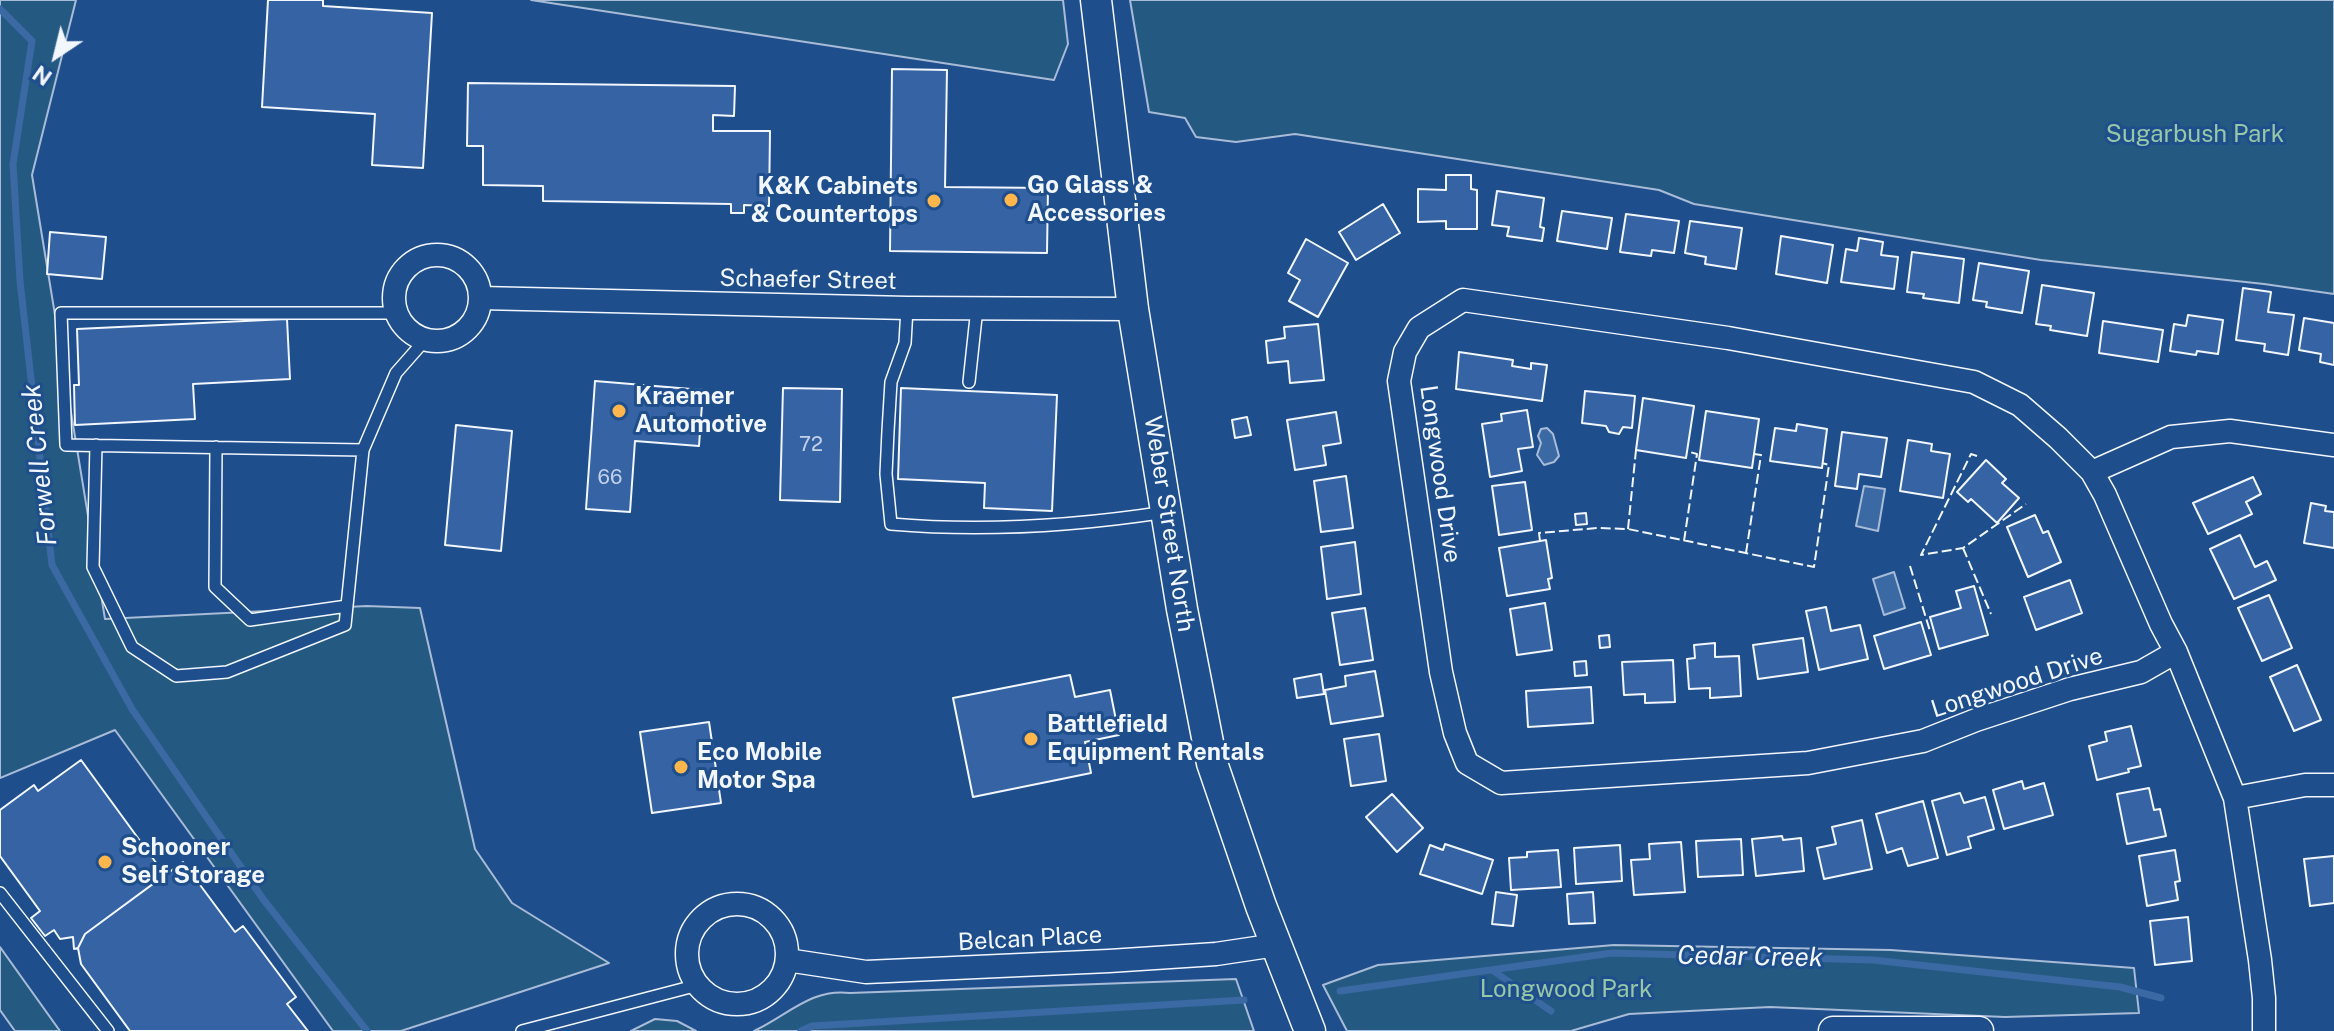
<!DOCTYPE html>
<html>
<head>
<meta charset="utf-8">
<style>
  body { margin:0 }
  #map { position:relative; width:2334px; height:1031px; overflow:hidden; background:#1f4e8c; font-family:"Public Sans",sans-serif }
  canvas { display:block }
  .north { position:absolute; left:16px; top:16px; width:80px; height:80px; -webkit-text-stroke:6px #1f4e8c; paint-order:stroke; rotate:215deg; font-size:22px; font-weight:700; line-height:32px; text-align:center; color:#f2f6ff }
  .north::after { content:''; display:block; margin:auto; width:28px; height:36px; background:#f2f6ff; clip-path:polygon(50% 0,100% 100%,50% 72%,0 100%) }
</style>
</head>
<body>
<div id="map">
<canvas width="2334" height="1031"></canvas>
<div class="north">N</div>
</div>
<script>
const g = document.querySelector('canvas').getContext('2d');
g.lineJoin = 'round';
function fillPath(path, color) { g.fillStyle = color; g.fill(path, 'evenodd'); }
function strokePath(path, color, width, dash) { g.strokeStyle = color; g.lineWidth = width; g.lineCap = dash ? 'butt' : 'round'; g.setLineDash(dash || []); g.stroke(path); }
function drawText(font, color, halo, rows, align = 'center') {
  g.font = font + ' "Public Sans",sans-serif'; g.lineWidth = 6; g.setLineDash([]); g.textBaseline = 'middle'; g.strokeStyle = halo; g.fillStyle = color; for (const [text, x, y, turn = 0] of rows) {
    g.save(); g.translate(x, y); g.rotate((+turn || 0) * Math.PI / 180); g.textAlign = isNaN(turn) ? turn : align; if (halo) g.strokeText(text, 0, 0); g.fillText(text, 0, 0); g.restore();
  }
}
const green = new Path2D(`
  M 0,0 L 76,0 L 32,175 L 105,619 L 367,606 L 420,608 L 475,849 L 512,903 L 609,963 L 401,1031 L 333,1031 L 115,730 L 0,778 Z
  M 531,0 L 1063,0 L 1068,44 L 1054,80 Z
  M 1130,0 L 2334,0 L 2334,294 L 2264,284 L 2041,260 L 1694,204 L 1659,190 L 1295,134 L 1236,142 L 1196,137 L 1185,118 L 1149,112 Z
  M 1614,945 L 1891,950 L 2134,968 L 2139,1013 L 2005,1017 L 1770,1007 L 1629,1014 L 1571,1031 L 1347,1031 L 1323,985 L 1378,965 Z
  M 0,947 L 60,1031 L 15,1031 L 0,1010 Z
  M 1236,979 L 1254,1031 L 754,1031 C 787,1016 811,988 850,993 Z
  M 655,1019 L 677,1021 L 696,1031 L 631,1031 Z`);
const water = new Path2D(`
  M 1547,428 L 1553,434 L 1559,456 L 1554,462 L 1544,465 L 1537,455 L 1541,443 L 1538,436 L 1541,429 Z
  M 1864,486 L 1885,489 L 1878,531 L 1856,526 Z
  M 1894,572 L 1905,608 L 1884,615 L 1873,579 Z`);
const stream = new Path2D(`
  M 0,9 L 32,41 L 13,164 L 20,281 L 52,565 L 132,709 L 263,899 L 367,1031
  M 1492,970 L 1551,1011
  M 1340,991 L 1612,953 L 1873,960 L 2120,987 L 2161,998
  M 801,1031 L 812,1026 L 1244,1000`);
const building = new Path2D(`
  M 268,0 L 323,0 L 323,6 L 432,13 L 423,168 L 372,165 L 375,114 L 262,107 Z
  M 892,69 L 947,70 L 945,187 L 1048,188 L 1047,253 L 890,251 Z
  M 468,83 L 735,86 L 734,116 L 713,115 L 713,131 L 770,131 L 769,206 L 744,205 L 744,213 L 731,213 L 731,204 L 543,201 L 543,186 L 483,185 L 483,146 L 467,146 Z
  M 1446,175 L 1471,175 L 1471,189 L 1477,190 L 1477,229 L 1446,229 L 1446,221 L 1418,222 L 1418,189 L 1446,190 Z
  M 1497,191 L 1544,198 L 1540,227 L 1544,228 L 1542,241 L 1507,236 L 1509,227 L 1492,225 Z
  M 1383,204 L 1400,233 L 1356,260 L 1339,232 Z
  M 1562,211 L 1612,218 L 1607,249 L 1557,241 Z
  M 1626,214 L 1679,221 L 1674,253 L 1652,250 L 1651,256 L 1620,252 Z
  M 1690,221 L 1742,228 L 1736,269 L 1705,264 L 1706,257 L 1685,253 Z
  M 50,232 L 106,237 L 102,279 L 47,274 Z
  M 1781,236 L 1833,245 L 1827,283 L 1776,274 Z
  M 1859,238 L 1883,242 L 1881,255 L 1898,257 L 1894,289 L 1841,282 L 1846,249 L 1857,251 Z
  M 1306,239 L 1348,263 L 1318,317 L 1289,301 L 1300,280 L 1288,273 Z
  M 1912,252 L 1964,259 L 1959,303 L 1923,298 L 1924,294 L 1907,292 Z
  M 1979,263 L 2029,271 L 2022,313 L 1986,307 L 1987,302 L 1973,300 Z
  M 2042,285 L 2094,293 L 2087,336 L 2050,330 L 2051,326 L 2036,324 Z
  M 2243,288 L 2271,292 L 2268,312 L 2294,315 L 2288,355 L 2264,351 L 2265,344 L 2236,340 Z
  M 2188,315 L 2223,320 L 2218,354 L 2197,351 L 2196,355 L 2170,351 L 2174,324 L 2186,326 Z
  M 2304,318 L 2334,323 L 2334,365 L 2320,362 L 2321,354 L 2299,350 Z
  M 287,319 L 290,379 L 193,384 L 195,419 L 75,425 L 74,385 L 79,385 L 77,329 Z
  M 2103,321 L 2163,330 L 2158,362 L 2099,353 Z
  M 1318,324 L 1324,380 L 1290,383 L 1288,361 L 1268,363 L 1266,341 L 1285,338 L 1284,327 Z
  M 1459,352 L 1513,360 L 1512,366 L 1531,369 L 1531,363 L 1547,365 L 1542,401 L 1456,389 Z
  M 595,381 L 703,390 L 699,446 L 635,441 L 630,512 L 586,509 Z
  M 783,388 L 842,389 L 840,502 L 780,500 Z
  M 901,388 L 1057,395 L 1052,511 L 984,508 L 985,483 L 898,479 Z
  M 1585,391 L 1635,396 L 1632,428 L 1623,427 L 1619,434 L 1609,432 L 1606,426 L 1582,423 Z
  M 1643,398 L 1694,406 L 1686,458 L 1636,450 Z
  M 1527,410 L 1533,447 L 1518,449 L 1522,471 L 1490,477 L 1482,424 L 1502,421 L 1501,414 Z
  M 1706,411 L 1759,419 L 1752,468 L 1699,460 Z
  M 1336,412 L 1341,443 L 1323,446 L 1326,465 L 1295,470 L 1287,420 Z
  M 1247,417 L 1251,435 L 1235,438 L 1232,420 Z
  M 1797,424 L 1827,429 L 1822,468 L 1770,461 L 1775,428 L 1796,431 Z
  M 456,425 L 512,431 L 501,551 L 445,545 Z
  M 1842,432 L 1887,438 L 1881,477 L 1859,474 L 1857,489 L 1835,486 Z
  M 1908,440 L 1932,444 L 1931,451 L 1950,454 L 1943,498 L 1900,491 Z
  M 1986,460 L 2006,479 L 2002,483 L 2019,498 L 1997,523 L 1971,499 L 1968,502 L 1957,492 Z
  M 1346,476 L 1353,528 L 1321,532 L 1314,481 Z
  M 2253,477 L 2261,494 L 2246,502 L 2252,514 L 2208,534 L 2193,503 Z
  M 1525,482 L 1532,530 L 1499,535 L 1492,486 Z
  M 2311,503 L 2326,506 L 2325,511 L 2334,512 L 2334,548 L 2304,543 Z
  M 1586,513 L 1587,524 L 1576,525 L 1575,514 Z
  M 2035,515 L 2043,533 L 2048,531 L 2061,562 L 2028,577 L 2007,527 Z
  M 2240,535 L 2255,567 L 2267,561 L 2276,580 L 2234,599 L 2210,549 Z
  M 1546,540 L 1552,578 L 1548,579 L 1550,589 L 1507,596 L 1499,548 Z
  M 1355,542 L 1361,594 L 1327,599 L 1321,547 Z
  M 2070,580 L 2082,613 L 2036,630 L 2024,597 Z
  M 1974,586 L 1988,635 L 1939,649 L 1930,617 L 1961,608 L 1956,591 Z
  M 2269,595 L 2292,648 L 2262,661 L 2238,608 Z
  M 1545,603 L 1552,650 L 1517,655 L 1510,609 Z
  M 1826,607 L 1831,631 L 1860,625 L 1868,659 L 1819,670 L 1806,611 Z
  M 1365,608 L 1373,660 L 1340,665 L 1332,613 Z
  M 1921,622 L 1931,655 L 1884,669 L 1874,636 Z
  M 1609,635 L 1610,647 L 1600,648 L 1599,636 Z
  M 1803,638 L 1808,672 L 1758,679 L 1753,645 Z
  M 1715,643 L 1715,657 L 1739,656 L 1741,696 L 1710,698 L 1710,688 L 1689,689 L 1687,659 L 1695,658 L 1694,645 Z
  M 1673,660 L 1675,702 L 1645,703 L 1645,694 L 1624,695 L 1622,662 Z
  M 1586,661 L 1587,675 L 1575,676 L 1574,662 Z
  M 2297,665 L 2321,720 L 2294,731 L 2270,677 Z
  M 1375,671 L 1383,716 L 1331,724 L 1325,690 L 1346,686 L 1345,676 Z
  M 1321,674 L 1324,694 L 1297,698 L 1294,679 Z
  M 1070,675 L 1075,697 L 1110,690 L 1119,735 L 1085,742 L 1091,773 L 973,797 L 953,698 Z
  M 1591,687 L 1593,723 L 1528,727 L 1526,691 Z
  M 709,722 L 721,803 L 652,813 L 640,732 Z
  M 2131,726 L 2141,766 L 2128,769 L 2129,772 L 2097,780 L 2089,746 L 2107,741 L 2105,732 Z
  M 1379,734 L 1386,781 L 1351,786 L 1344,739 Z
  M 81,760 L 165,875 L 85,934 L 78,948 L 74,949 L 73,937 L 60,939 L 54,930 L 45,936 L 31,918 L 40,911 L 0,856 L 0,810 L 34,785 L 38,791 Z
  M 2022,781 L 2024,789 L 2044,783 L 2053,815 L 2004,829 L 1993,790 Z
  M 2149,788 L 2154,810 L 2160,809 L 2166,836 L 2127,844 L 2117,794 Z
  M 1960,793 L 1964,803 L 1985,797 L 1994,829 L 1968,837 L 1971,848 L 1947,855 L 1932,801 Z
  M 1392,794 L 1423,828 L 1397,852 L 1366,817 Z
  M 1923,801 L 1938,858 L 1908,866 L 1902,848 L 1887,853 L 1876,814 Z
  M 1862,820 L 1872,869 L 1824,879 L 1817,848 L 1836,844 L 1832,827 Z
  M 1782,836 L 1783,840 L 1801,838 L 1804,871 L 1756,876 L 1752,839 Z
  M 1741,839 L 1743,875 L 1698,877 L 1696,841 Z
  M 1681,842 L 1685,892 L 1634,895 L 1631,860 L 1650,859 L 1649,844 Z
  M 1445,844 L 1493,860 L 1482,894 L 1420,874 L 1430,845 L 1443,850 Z
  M 1620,845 L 1622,881 L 1576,884 L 1574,848 Z
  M 1558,850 L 1561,887 L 1511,890 L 1509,858 L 1527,857 L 1527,852 Z
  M 2175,850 L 2180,881 L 2175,882 L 2178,900 L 2147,906 L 2139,856 Z
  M 2334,856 L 2334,903 L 2310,906 L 2304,859 Z
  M 183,862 L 235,932 L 243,926 L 296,997 L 287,1004 L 308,1031 L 130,1031 L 81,964 L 78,948 L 85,934 Z
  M 1496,892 L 1517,895 L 1513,926 L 1492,924 Z
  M 1593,892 L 1595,923 L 1569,924 L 1567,894 Z
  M 2188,917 L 2192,961 L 2155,965 L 2150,921 Z`);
const service = new Path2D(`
  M 907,308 L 905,343 L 891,382 L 888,431 L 886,474 L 891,524 C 983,532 1075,526 1166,512
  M 395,313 L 61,313 L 66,445 L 363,450 L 396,373 L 425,340
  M 969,382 L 977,308
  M 96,445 L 93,567 L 132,647 L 176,676 L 227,672 L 345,625 L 363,450
  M 216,447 L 215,587 L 250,620 L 347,606
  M 0,893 L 108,1031
  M 522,1031 L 698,985`);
const minor = new Path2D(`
  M394 298a43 43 0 1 1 86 0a43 43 0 1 1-86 0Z
  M 481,298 L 907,308 L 1133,309
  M 2092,472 L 2171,437 L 2230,431 L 2334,445
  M 2176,652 L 2141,672 L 2070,689 L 1976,720 L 1923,741 L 1808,763 L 1501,783 L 1467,763 L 1455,733 L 1441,672 L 1399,381 L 1405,352 L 1419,328 L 1463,300 L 1728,338 L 1974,382 L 2020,405 L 2058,438 L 2092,472 L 2105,495 L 2161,624 L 2176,652 L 2235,798 L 2260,960 L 2264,998 L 2264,1031
  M 2235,798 L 2305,785 L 2334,785
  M687 954a50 50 0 1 1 100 0a50 50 0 1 1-100 0Z
  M 787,960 L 866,972 L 1109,961 L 1216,954 L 1276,945`);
const tertiary = new Path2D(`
  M 1833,1031 L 1979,1031`);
const secondary = new Path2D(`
  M 1096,0 L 1133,309 L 1182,609 L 1212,763 L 1261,906 L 1310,1031`);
const fence = new Path2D(`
  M 1977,456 L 1971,454 L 1921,555 L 1963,548 L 2026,504
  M 1628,529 L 1636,450
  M 1540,541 L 1539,533 L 1597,528 L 1628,529 L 1814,567 L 1829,465 L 1822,463
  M 1684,541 L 1697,454 L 1690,452
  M 1963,548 L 1991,614
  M 1746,553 L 1761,455 L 1754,454
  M 1910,566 L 1930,631`);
const markers = [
  [1011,200,8,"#ffb74d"],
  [934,201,8,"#ffb74d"],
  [619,411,8,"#ffb74d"],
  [1031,739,8,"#ffb74d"],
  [681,767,8,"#ffb74d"],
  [105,862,8,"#ffb74d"]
];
const numberNames = [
  ["72",811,445],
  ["66",610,478]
];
const parkNames = [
  ["Sugarbush Park",2195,135],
  ["Longwood Park",1566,990]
];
const poiNames = [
  ["Go Glass &",1027,186],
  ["Accessories",1027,214],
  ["K&K Cabinets",918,187,"right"],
  ["& Countertops",918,215,"right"],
  ["Kraemer",635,397],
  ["Automotive",635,425],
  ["Battlefield",1047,725],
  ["Equipment Rentals",1047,753],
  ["Eco Mobile",697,753],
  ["Motor Spa",697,781],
  ["Schooner",121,848],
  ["Self Storage",121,876]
];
const streetNames = [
  ["Schaefer Street",808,280,1],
  ["Longwood Drive",1440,474,82],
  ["Weber Street North",1169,524,81],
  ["Longwood Drive",2017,683,-18],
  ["Belcan Place",1030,939,-3]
];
const waterNames = [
  ["Forwell Creek",40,465,-96],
  ["Cedar Creek",1750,957,1]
];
fillPath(green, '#245a82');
strokePath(green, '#a8bbd7', 2);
fillPath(water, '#3b69a3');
strokePath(water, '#a8bbd7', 2);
strokePath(stream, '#3b69a3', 7);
fillPath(building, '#3563a3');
strokePath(building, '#f2f6ff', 2);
strokePath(service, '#f2f6ff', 14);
strokePath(minor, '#f2f6ff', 25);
strokePath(tertiary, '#f2f6ff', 31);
strokePath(secondary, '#f2f6ff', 33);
strokePath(service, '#1f4e8c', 11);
strokePath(minor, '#1f4e8c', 22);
strokePath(tertiary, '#1f4e8c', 28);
strokePath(secondary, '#1f4e8c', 30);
strokePath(fence, '#f2f6ff', 2, [10, 4]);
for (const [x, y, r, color] of markers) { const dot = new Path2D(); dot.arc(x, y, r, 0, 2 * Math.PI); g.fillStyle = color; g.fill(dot); strokePath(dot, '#1f4e8c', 3); }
drawText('20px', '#c3d1e8', null, numberNames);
drawText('24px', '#97c8a6', '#1f4e8c', parkNames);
drawText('bold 24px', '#f2f6ff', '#1f4e8c', poiNames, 'left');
drawText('24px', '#f2f6ff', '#1f4e8c', streetNames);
drawText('italic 26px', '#f2f6ff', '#1f4e8c', waterNames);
</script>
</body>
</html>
